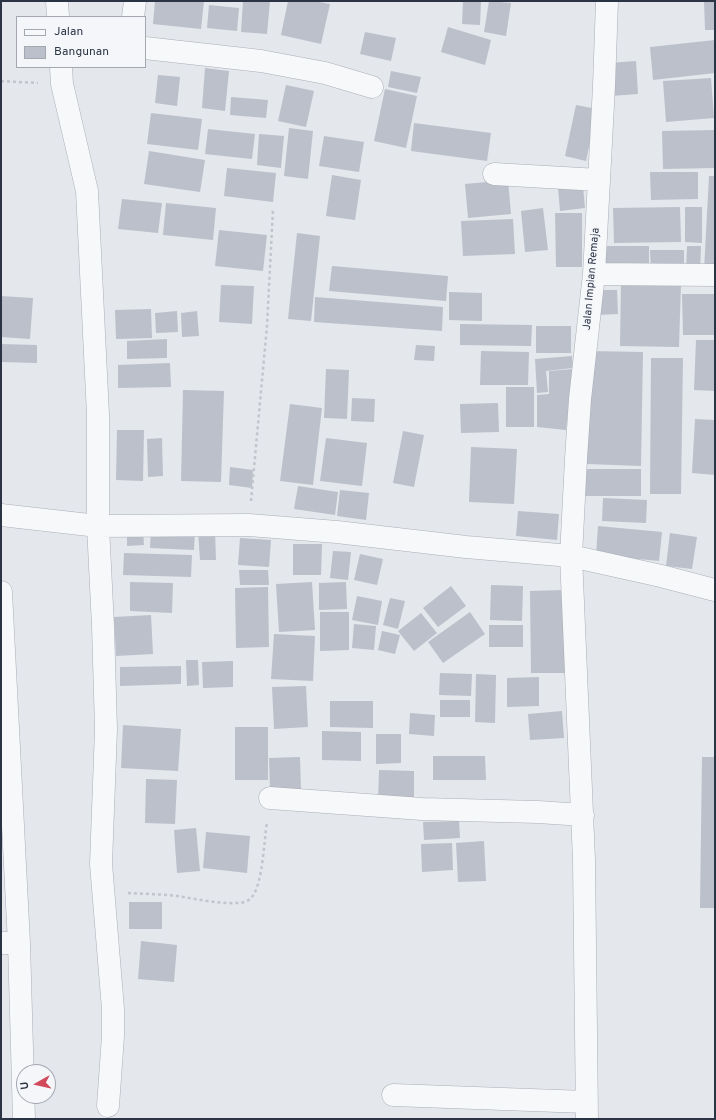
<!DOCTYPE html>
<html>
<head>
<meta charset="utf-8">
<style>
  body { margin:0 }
  #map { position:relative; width:716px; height:1120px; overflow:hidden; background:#e4e7ec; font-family:Overpass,sans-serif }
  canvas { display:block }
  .frame { position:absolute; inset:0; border:2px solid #2b3445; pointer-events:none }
  .legend { position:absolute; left:16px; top:16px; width:130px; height:52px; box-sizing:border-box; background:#f4f6f9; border:1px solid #a4a8b1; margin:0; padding:5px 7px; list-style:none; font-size:12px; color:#2b3445 }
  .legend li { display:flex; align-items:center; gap:8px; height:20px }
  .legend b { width:20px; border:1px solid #a4a8b1 }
  .north { position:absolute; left:16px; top:1064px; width:40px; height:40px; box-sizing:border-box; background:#f4f6f9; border:1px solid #a4a8b1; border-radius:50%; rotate:262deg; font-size:11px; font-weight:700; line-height:16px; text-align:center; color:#2b3445 }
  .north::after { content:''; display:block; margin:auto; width:14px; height:18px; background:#d1495b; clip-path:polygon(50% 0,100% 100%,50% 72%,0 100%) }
</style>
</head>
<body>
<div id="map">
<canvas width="716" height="1120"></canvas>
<div class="frame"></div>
<ul class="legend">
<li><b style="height:5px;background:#f7f8fa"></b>Jalan</li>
<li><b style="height:11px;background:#bbc0ca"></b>Bangunan</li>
</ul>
<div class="north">U</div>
</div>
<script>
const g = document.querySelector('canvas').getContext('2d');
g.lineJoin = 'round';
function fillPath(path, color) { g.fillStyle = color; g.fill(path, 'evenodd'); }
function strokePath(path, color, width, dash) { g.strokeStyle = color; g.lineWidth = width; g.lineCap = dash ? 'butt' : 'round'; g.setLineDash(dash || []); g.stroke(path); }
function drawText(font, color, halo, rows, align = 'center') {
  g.font = font + ' Overpass,sans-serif'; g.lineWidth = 3; g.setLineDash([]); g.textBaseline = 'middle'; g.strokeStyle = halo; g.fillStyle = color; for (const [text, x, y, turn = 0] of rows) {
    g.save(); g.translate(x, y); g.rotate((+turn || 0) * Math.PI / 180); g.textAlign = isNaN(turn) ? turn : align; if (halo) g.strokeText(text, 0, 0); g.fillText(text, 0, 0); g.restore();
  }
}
const building = new Path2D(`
  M 155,1 L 204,1 L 201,29 L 153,24 Z
  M 243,1 L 270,1 L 267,34 L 241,32 Z
  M 288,1 L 314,1 L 330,4 L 321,44 L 281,35 Z
  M 463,1 L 481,1 L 480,25 L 462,24 Z
  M 489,1 L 511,3 L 506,36 L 484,32 Z
  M 704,1 L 715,1 L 715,30 L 705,30 Z
  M 209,5 L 239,8 L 237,31 L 207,28 Z
  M 448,27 L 491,40 L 485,65 L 441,52 Z
  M 365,32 L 396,38 L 391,61 L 360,54 Z
  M 715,40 L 715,73 L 653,80 L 650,47 Z
  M 636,61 L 638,94 L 611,96 L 608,63 Z
  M 205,68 L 229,71 L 225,111 L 202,108 Z
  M 391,71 L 421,77 L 417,93 L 388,87 Z
  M 158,75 L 180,77 L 177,106 L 155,103 Z
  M 711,78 L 714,118 L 666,122 L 663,81 Z
  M 286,85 L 314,91 L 306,127 L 278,121 Z
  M 385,89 L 417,96 L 406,148 L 374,141 Z
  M 231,97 L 268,100 L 266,118 L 230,115 Z
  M 576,105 L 597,109 L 586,161 L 565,156 Z
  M 151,113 L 202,119 L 198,150 L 147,144 Z
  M 414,123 L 491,133 L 487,161 L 411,151 Z
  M 289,128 L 313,131 L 308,179 L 284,176 Z
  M 208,129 L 255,134 L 252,159 L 205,154 Z
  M 715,130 L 715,168 L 663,169 L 662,131 Z
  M 259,134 L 284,136 L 281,168 L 257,165 Z
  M 324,136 L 364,142 L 359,172 L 319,166 Z
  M 149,151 L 205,160 L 200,192 L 144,184 Z
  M 227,168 L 276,173 L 273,202 L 224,196 Z
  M 650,172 L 698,172 L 698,199 L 651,200 Z
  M 332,175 L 361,180 L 355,220 L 326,216 Z
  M 709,176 L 715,176 L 715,271 L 704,270 Z
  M 508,180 L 511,214 L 468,218 L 465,184 Z
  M 583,186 L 585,208 L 560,211 L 558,188 Z
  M 122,199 L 162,203 L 158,233 L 118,229 Z
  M 166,203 L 216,208 L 213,240 L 163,235 Z
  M 680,207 L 681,242 L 614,243 L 613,208 Z
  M 685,207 L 702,207 L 702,243 L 685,242 Z
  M 543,208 L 548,250 L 525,252 L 521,211 Z
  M 555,213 L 582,213 L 582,267 L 556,267 Z
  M 513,219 L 515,254 L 463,256 L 461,221 Z
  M 219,230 L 267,235 L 263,271 L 215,266 Z
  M 297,233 L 320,236 L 311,321 L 288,319 Z
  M 601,246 L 649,246 L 649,266 L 601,267 Z
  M 687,246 L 701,246 L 700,272 L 686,271 Z
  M 650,250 L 684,250 L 684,271 L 651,271 Z
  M 332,266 L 448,276 L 446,301 L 329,291 Z
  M 621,283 L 681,284 L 679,347 L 620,346 Z
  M 221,285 L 254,286 L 252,324 L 219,322 Z
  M 595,290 L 617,290 L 618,314 L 596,315 Z
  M 449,292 L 482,293 L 482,321 L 449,320 Z
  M 682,294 L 715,294 L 715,335 L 683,335 Z
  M 1,296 L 33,298 L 30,339 L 1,337 Z
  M 315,297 L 443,307 L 442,331 L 314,322 Z
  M 151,309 L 152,338 L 116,339 L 115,310 Z
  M 177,311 L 178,332 L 156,333 L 155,313 Z
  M 197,311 L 199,336 L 182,337 L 181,313 Z
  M 460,324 L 532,325 L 531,346 L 460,345 Z
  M 536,326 L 571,326 L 571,353 L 536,353 Z
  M 167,339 L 167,358 L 127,359 L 127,341 Z
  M 696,340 L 715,340 L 715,391 L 694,390 Z
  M 1,344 L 37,345 L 37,363 L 1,362 Z
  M 416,345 L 435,346 L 434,361 L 414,360 Z
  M 481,351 L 529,352 L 528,385 L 480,385 Z
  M 589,351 L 643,352 L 641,466 L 587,464 Z
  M 572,356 L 573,368 L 546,371 L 548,392 L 537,393 L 535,359 Z
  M 651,358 L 683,358 L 681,494 L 650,494 Z
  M 170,363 L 171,387 L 118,388 L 118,365 Z
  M 326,369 L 349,370 L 347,419 L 324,418 Z
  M 573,369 L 566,430 L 537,427 L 537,395 L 549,394 L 549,371 Z
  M 506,387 L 534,387 L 534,427 L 506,427 Z
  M 183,390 L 224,391 L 221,482 L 181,481 Z
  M 352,398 L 375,399 L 374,422 L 351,421 Z
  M 498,403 L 499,432 L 461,433 L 460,404 Z
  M 290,404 L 322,408 L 313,485 L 280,481 Z
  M 695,419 L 715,420 L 715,475 L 692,473 Z
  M 117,430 L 144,430 L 143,481 L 116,480 Z
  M 403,431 L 424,435 L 414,487 L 393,483 Z
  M 162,438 L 163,476 L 148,477 L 147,439 Z
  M 326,438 L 367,443 L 362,486 L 320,481 Z
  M 471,447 L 517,449 L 514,504 L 469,502 Z
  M 230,467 L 253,470 L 252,488 L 229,485 Z
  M 579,469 L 641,469 L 641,496 L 579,496 Z
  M 298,486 L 338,492 L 335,515 L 294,509 Z
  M 340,490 L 369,493 L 366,520 L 337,516 Z
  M 603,498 L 647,500 L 646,523 L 602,521 Z
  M 518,511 L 559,514 L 557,540 L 516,536 Z
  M 598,526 L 662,532 L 659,561 L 596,555 Z
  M 151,528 L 195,531 L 194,550 L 150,548 Z
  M 127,529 L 143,529 L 144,545 L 127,546 Z
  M 215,530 L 216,560 L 200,560 L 198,531 Z
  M 670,533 L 697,537 L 692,569 L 666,566 Z
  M 240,538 L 271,540 L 269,567 L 238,565 Z
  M 293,544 L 322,544 L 321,575 L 293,575 Z
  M 333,551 L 351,552 L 348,580 L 330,578 Z
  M 124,553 L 192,555 L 191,577 L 123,575 Z
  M 360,554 L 383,559 L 377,585 L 354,580 Z
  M 239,570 L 268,570 L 269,585 L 240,585 Z
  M 130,582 L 173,583 L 172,613 L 130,611 Z
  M 312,582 L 315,630 L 279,632 L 276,584 Z
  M 346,582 L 347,609 L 319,610 L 319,583 Z
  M 491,585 L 523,586 L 522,621 L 490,620 Z
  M 451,586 L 466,606 L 438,627 L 423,608 Z
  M 268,587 L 269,647 L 236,648 L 235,588 Z
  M 565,590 L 566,673 L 531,673 L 530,591 Z
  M 357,596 L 382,601 L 378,625 L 352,620 Z
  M 390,598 L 405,601 L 398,629 L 383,625 Z
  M 320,612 L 349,612 L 349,650 L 320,651 Z
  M 470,612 L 485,634 L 443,663 L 428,642 Z
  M 421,613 L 437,633 L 414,651 L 398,631 Z
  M 151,615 L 153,654 L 116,656 L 114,617 Z
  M 354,624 L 376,626 L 374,650 L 352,648 Z
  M 489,625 L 523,625 L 523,647 L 489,647 Z
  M 382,631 L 400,635 L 395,654 L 378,650 Z
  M 274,634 L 315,636 L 313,681 L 271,679 Z
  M 186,660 L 198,660 L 199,685 L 187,686 Z
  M 233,661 L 233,687 L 203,688 L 202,662 Z
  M 181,666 L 181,684 L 120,686 L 120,667 Z
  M 440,673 L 472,674 L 471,696 L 439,695 Z
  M 476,674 L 496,675 L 495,723 L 475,722 Z
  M 539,677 L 539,706 L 507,707 L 507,678 Z
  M 306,686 L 308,727 L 274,729 L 272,687 Z
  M 440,700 L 470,700 L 470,717 L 440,717 Z
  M 330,701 L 373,701 L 373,728 L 330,727 Z
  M 562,711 L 564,738 L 530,740 L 528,714 Z
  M 410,713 L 435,715 L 434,736 L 409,734 Z
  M 123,725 L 181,729 L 178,771 L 121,768 Z
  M 235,727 L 268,727 L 268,780 L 235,780 Z
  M 322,731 L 361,732 L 361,761 L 322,760 Z
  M 376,734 L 401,734 L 401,763 L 376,764 Z
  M 433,756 L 485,756 L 486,780 L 433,780 Z
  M 300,757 L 301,790 L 270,791 L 269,758 Z
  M 702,757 L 715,757 L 715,908 L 700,908 Z
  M 379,770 L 414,771 L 414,803 L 378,802 Z
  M 146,779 L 177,780 L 175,824 L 145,823 Z
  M 459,821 L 460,838 L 424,840 L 423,822 Z
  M 196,828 L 200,871 L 177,873 L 174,830 Z
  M 206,832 L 250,836 L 247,873 L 203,868 Z
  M 484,841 L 486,881 L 458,882 L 456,843 Z
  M 452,843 L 453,870 L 422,872 L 421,844 Z
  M 129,902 L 162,902 L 162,929 L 129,929 Z
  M 141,941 L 177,945 L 174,982 L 138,979 Z`);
const path = new Path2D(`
  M 1,81 L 38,83
  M 251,501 L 267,326 L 273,209
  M 128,893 C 144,894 161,894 177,896 C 197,899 218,904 238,903 C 243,903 249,901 252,897 C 263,883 264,840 267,822`);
const minor = new Path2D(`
  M 57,1 L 58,17
  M 133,17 L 135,1
  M 145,48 L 261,61 L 325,73 L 372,87
  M 61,67 L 62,84 L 87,191 L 98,415 L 98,526 L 103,626 L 106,729 L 101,864 L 113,1009 L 113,1036 L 108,1106
  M 494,174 L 599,180
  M 594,274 L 715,275
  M 1,515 L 98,526 L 249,525 L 337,532 L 466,547 L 571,556 L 661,576 L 715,590
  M 1,592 L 19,943 L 24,1119
  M 270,798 L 422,809 L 538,812 L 583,815
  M 1,943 L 19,943
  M 393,1095 L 586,1102
  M 587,1119 L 584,860 L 571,556 L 576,459 L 580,399 L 594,274 L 604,86 L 607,1`);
const streetNames = [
  ["Jalan Impian Remaja",592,279,-85]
];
fillPath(building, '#bbc0ca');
strokePath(minor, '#a9aeb7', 23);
strokePath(path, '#c2c5cb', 2.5, [3, 3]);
strokePath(minor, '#f7f8fa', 22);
drawText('11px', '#2b3445', '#f4f6f9', streetNames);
</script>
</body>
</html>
